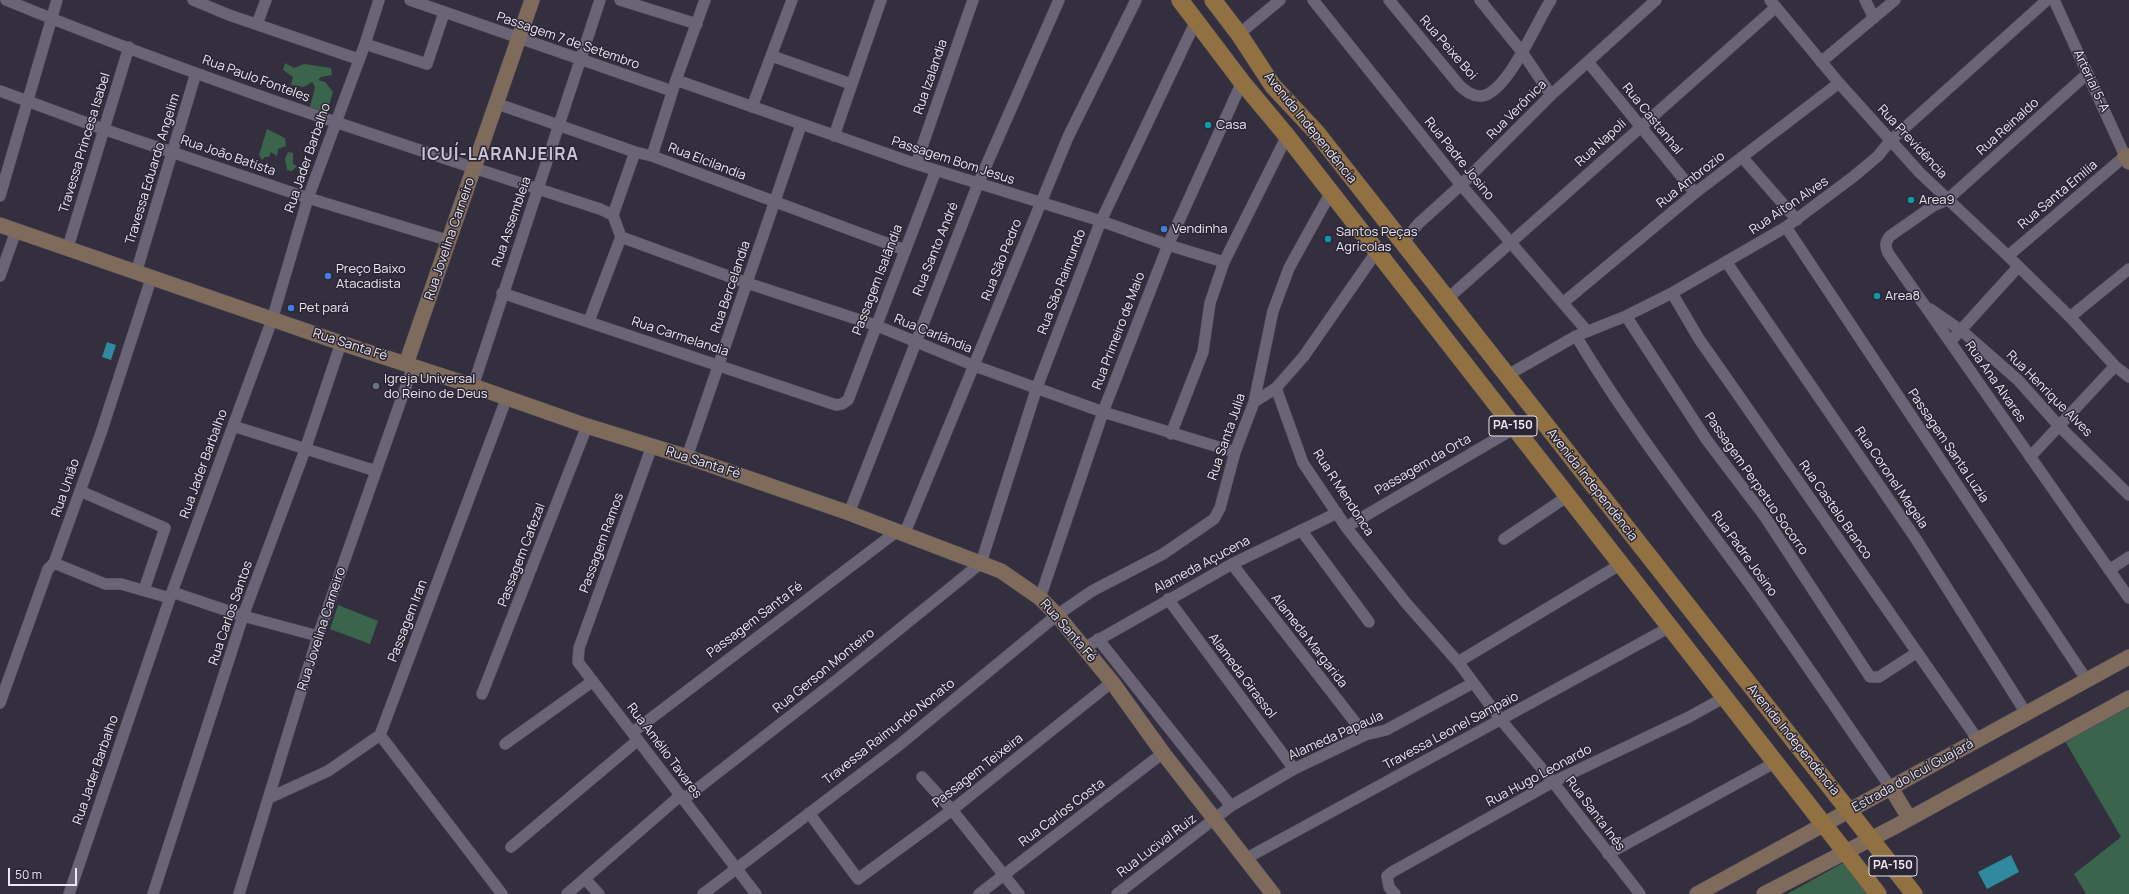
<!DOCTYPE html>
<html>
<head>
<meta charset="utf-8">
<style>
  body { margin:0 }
  #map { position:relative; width:2129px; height:894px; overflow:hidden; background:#342f3e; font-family:Manrope,sans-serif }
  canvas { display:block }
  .scale { position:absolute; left:8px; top:868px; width:69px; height:18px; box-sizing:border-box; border:2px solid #ebe8f2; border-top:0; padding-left:5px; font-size:12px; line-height:14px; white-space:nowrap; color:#ebe8f2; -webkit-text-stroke:3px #2a2533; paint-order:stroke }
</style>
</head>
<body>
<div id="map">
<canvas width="2129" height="894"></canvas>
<div class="scale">50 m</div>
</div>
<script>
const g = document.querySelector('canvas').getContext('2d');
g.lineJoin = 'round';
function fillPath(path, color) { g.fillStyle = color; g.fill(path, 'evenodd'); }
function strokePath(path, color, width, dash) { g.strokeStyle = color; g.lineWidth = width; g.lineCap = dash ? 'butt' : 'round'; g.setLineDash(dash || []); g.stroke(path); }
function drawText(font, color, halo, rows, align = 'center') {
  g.font = font + ' Manrope,sans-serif'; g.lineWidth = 3; g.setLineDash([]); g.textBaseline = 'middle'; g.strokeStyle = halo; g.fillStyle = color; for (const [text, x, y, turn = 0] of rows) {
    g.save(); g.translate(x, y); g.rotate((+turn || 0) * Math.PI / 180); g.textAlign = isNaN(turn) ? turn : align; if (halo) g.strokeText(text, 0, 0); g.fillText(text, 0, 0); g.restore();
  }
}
const green = new Path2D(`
  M 285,63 L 294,68 L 304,64 L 331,68 L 332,75 L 321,77 L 318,80 L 325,82 L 333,92 L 327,112 L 310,107 L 315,87 L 312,82 L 304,87 L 291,85 L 293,77 L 283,70 Z
  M 267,129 L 285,138 L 286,146 L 278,149 L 277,156 L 271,152 L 269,157 L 265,157 L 262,160 L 259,155 Z
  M 288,152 L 293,153 L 293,164 L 297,166 L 292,171 L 287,170 L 285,159 Z
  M 338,605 L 378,621 L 370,644 L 330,629 Z
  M 2129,707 L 2129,894 L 2086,894 L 2074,874 L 2121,837 L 2065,741 Z
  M 1843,863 L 1867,894 L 1787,894 Z`);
const water = new Path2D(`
  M 107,342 L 116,345 L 111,360 L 102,357 Z
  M 2011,855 L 2019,872 L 1987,889 L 1978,872 Z`);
const street = new Path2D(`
  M 6,0 C 200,80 400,144 600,209 L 613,215 L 621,237
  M 193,0 L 229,15 L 358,59
  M 410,0 L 672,91
  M 620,0 L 697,24
  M 1313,0 L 1461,185 L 1587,331
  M 1389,0 L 1460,86 C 1466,91 1473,97 1482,96 C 1509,91 1536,22 1551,0
  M 1480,0 L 1522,52 L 1551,95
  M 1770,0 L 1839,83 L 1920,173 L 2008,256 L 2070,317 L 2115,366 L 2129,377
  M 1865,0 L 1874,18
  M 257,24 L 266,0
  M 1239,34 L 1280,0
  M 365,44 L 427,64 L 444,13
  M 772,56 L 851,84
  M 1588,62 L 1695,193
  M 1821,62 L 1895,0
  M 2087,74 L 1947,200 L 1933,206 L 1890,236 C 1885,242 1885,246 1888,253 L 2129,598
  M 676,80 L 916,164 L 1101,221 L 1168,245 L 1224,262
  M 0,91 L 103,129 L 308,198 L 450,241
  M 498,104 L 635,152 L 652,156 L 905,250
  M 752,107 L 792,0
  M 834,136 L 881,0
  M 652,156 L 676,80 L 705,0
  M 1742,157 L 1797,220
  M 916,164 L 973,0
  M 0,196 L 57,0
  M 613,215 L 635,152
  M 1786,227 L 2086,679
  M 621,237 L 747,283 L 875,325 L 975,366 L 1103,412 L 1235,452
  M 1402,244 L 1418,224 L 1461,185 L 1551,95 L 1656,0
  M 68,247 L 129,47
  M 2008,256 L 2125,156 L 2054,0
  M 1727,263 L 1916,539 L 2026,713
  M 136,273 L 196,73
  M 0,276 L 16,231
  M 502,293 L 836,405 L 842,404 L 848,400 L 936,170
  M 1672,293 L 1699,339 L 1732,386 L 1978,740
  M 1446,300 L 1776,7
  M 1564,302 L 1695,193 L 1839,83
  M 1930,309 L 1962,331 L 2018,380 L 2059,426 L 2129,495
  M 1626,316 L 1706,439 L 1765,517 L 1870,677 L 1879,677 L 1916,653
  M 2070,317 L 2129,269
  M 589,321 L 621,237
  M 1576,336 C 1628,423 1691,504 1751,586 C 1799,653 1844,721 1891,788
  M 1950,342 L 2018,267
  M 1506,376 L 1576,336 L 1626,316 L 1672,293 L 1786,227 L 1853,177 L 1878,156 L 1890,141 L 2047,0
  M 473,386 L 600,0
  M 1276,388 L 1303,463 L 1346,527 L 1406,603 L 1458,662 L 1501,720 L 1553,782 L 1640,894
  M 1254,402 L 1276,388 L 1304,356 L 1377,251
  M 233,426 L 376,471
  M 1171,434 L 1203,352 L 1210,303 L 1224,262 L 1287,136
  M 652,446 L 579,648 L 578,662 L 756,894
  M 687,457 L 801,125
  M 2030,457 L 2115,366
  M 80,491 L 165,528 L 144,590
  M 849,513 L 978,184 L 1059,0
  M 1346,527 L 1515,428
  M 1301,530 L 1369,622
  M 904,535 L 1068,137 L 1136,0
  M 1504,539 L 1568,496
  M 54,563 L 105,584 L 121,584 L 170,598
  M 1232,564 L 1365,735
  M 2109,570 L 2129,557
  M 172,592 L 243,616 L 318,636
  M 1040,598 L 1103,412 L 1168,245 L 1242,82
  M 1168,599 L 1294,769
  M 1098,639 L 1231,806
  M 1084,648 L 1232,564 L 1337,513
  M 1458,662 L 1621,564
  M 482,694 L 587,426
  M 0,703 L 48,569 L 54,563 L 101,433 L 151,279
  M 633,732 L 896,532
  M 380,735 L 502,894
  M 505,744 L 593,681
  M 922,777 L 952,810 L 1019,894
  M 269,798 L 328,771 L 380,735 L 507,397
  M 684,799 L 838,679 L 981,563 L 1037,387 L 1100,223 L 1195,23
  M 809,813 L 858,879 L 952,810 L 1112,682
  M 511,847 L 638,740
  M 1608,854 L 1776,762
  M 1245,859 L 1670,627
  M 585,879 L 599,894
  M 69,894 L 172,592 L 272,320 L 308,198 L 365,44 L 379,0
  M 153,894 L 243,616 L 305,450 L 341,343
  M 239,894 L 318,636 L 413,366
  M 567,894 L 681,795
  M 703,894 L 898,746 L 1057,615 L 1092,591 L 1163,554 L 1214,519 L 1220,508 L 1235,452 L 1254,402 L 1273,311 L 1289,268 L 1331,192
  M 979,894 L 1163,753
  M 1117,894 L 1231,806 L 1294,769 L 1365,735 L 1386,730 L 1473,683
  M 1395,894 L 1389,887 L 1387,876 L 1392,872 L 1553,782 L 1689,717 L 1725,697`);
const secondary = new Path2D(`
  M 2129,156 L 2125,156 L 2129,162
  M 0,225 L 341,343 L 473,386 L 587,426 L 687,457 L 849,513 L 1001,571 L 1040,598 L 1057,615 L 1112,682 L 1163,753 L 1273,894
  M 406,364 L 532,0
  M 1891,788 L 1909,818
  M 1697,894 L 2129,657
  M 1764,894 L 1896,826 L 2129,698`);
const primary = new Path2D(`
  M 1180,0 L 1242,82 L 1287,136 L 1878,894
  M 1213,0 L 1239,34 L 1273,86 L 1317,133 L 1914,894`);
const markers = [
  [1208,125,4,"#0f9aa8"],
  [1911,200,4,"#0f9aa8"],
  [1164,229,4,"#3f7fe0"],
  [1328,239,4,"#0f9aa8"],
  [328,276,4,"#3f7fe0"],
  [1877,296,4,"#0f9aa8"],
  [291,308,4,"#3f7fe0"],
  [376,386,4,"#6b7280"]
];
const shields = [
  [1513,426,48],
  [1893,866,48]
];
const shieldNames = [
  ["PA-150",1513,426],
  ["PA-150",1893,866]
];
const streetNames = [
  ["Passagem 7 de Setembro",568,41,19],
  ["Rua Peixe Boi",1448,48,49],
  ["Rua Izalandia",931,77,-71],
  ["Rua Paulo Fonteles",256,79,20],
  ["Arterial 5-A",2091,81,65],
  ["Rua Verônica",1517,110,-45],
  ["Rua Castanhal",1652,119,51],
  ["Rua Reinaldo",2008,127,-42],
  ["Avenida Independência",1310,128,51],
  ["Rua Previdência",1912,142,47],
  ["Travessa Princesa Isabel",85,143,-73],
  ["Rua Napoli",1601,143,-42],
  ["Rua João Batista",228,156,19],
  ["Rua Jader Barbalho",308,158,-71],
  ["Rua Padre Josino",1459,159,51],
  ["Passagem Bom Jesus",953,161,18],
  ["Rua Elcilandia",707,162,21],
  ["Travessa Eduardo Angelim",153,169,-73],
  ["Rua Ambrozio",1691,180,-38],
  ["Rua Santa Emilia",2058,195,-40],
  ["Rua Aiton Alves",1789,206,-34],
  ["Rua Assembleia",512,222,-71],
  ["Rua Jovelina Carneiro",450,239,-71],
  ["Rua Santo André",936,249,-68],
  ["Rua São Pedro",1002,260,-68],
  ["Passagem Isalândia",878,280,-69],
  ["Rua São Raimundo",1062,282,-69],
  ["Rua Bercelandia",731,287,-71],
  ["Rua Primeiro de Maio",1119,331,-69],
  ["Rua Carlândia",933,334,22],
  ["Rua Carmelandia",680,337,18],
  ["Rua Santa Fé",350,345,18],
  ["Rua Ana Alvares",1995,382,55],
  ["Rua Henrique Alves",2049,394,45],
  ["Rua Santa Julia",1227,437,-71],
  ["Passagem Santa Luzia",1948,446,56],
  ["Rua Santa Fé",703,463,18],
  ["Rua Jader Barbalho",204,464,-70],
  ["Passagem da Orta",1423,465,-30],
  ["Rua Coronel Magela",1891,478,56],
  ["Passagem Perpetuo Socorro",1756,484,55],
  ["Avenida Independência",1592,485,52],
  ["Rua União",66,488,-71],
  ["Rua R Mendonca",1343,493,57],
  ["Rua Castelo Branco",1835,510,55],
  ["Passagem Ramos",602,543,-70],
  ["Rua Padre Josino",1744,554,54],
  ["Passagem Cafezal",522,555,-69],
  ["Alameda Açucena",1202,565,-28],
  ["Rua Carlos Santos",231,613,-71],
  ["Passagem Santa Fé",755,620,-37],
  ["Passagem Iran",408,621,-69],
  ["Rua Jovelina Carneiro",322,629,-72],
  ["Rua Santa Fé",1068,631,49],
  ["Alameda Margarida",1309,641,52],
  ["Rua Gerson Monteiro",824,671,-39],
  ["Alameda Girassol",1242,676,53],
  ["Travessa Leonel Sampaio",1451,731,-28],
  ["Travessa Raimundo Nonato",889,732,-38],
  ["Alameda Papaula",1336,736,-24],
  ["Avenida Independência",1793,740,51],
  ["Rua Amélio Tavares",664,751,53],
  ["Rua Jader Barbalho",96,770,-71],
  ["Passagem Teixeira",978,771,-38],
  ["Rua Hugo Leonardo",1539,776,-28],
  ["Estrada do Icuí Guajará",1913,776,-29],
  ["Rua Carlos Costa",1062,813,-37],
  ["Rua Santa Inês",1595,814,53],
  ["Rua Lucival Ruiz",1157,846,-37]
];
const poiNames = [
  ["Casa",1216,125],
  ["Area9",1919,200],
  ["Vendinha",1172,229],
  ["Santos Peças",1336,232],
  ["Agrícolas",1336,247],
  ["Preço Baixo",336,269],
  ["Atacadista",336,284],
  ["Area8",1885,296],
  ["Pet pará",299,308],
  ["Igreja Universal",384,379],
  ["do Reino de Deus",384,394]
];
const districtNames = [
  ["ICUÍ-LARANJEIRA",500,155]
];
fillPath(green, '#3a644b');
fillPath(water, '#2f899f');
strokePath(street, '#514d5a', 12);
strokePath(secondary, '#514d5a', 16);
strokePath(primary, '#514d5a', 18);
strokePath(street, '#6a6576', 11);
strokePath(secondary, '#7e6b5c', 15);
strokePath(primary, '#917042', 17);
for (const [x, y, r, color] of markers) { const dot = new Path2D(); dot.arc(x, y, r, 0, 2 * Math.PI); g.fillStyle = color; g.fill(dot); strokePath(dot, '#2a2533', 1.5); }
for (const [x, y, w] of shields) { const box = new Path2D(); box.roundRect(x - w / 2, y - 10, w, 20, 3); g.fillStyle = '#2a2533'; g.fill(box); strokePath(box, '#ebe8f2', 1); }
drawText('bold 12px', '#ebe8f2', null, shieldNames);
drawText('13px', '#ebe8f2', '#2a2533', streetNames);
drawText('13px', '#ebe8f2', '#2a2533', poiNames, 'left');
g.letterSpacing = '1px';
drawText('bold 17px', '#cac5d8', '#2a2533', districtNames);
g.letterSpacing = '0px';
</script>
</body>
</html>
